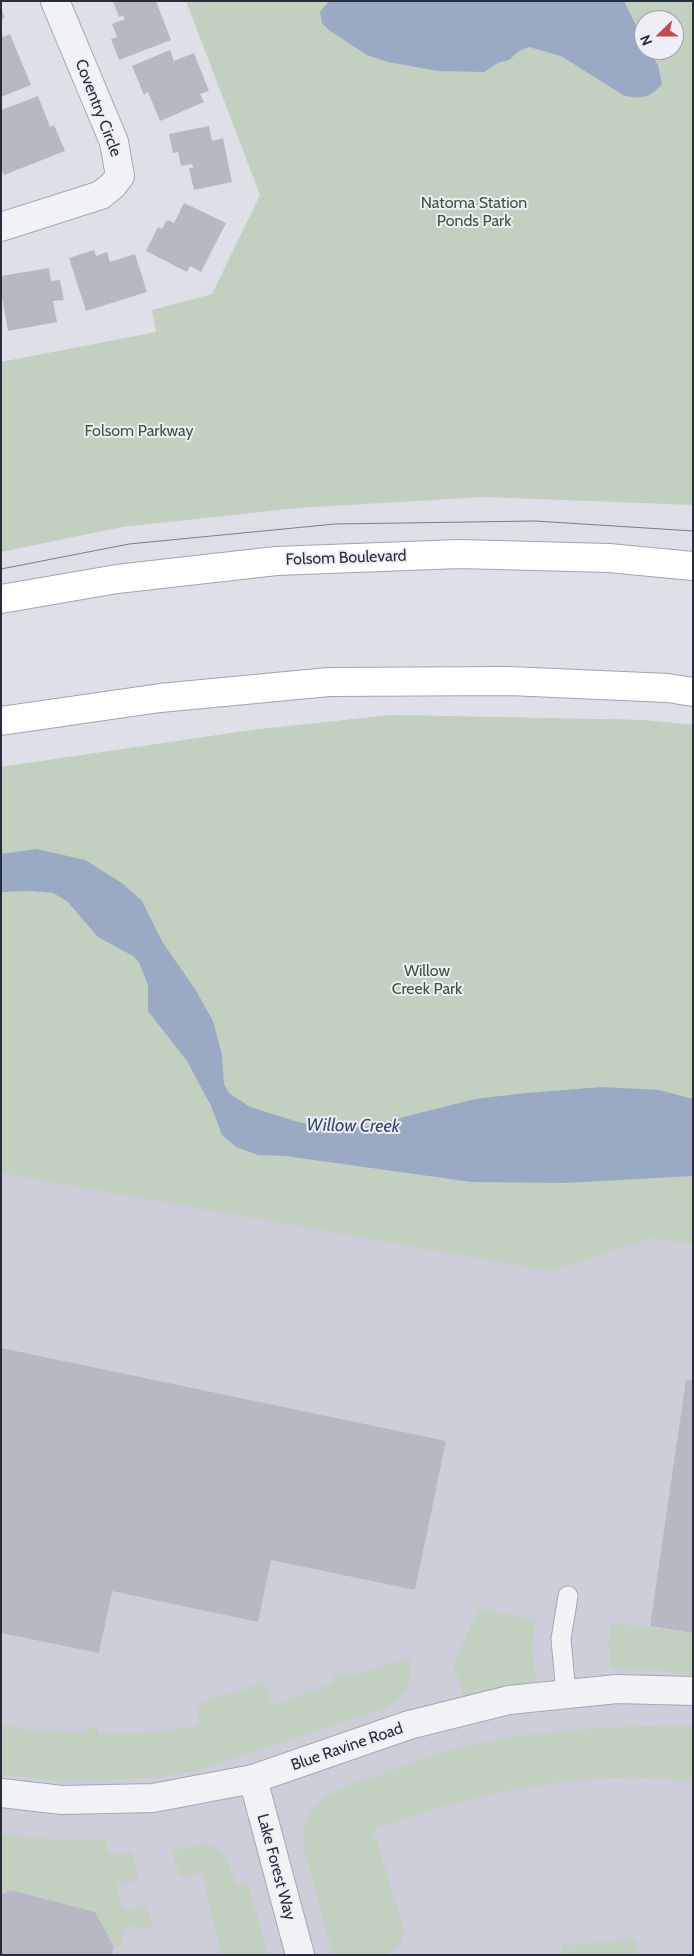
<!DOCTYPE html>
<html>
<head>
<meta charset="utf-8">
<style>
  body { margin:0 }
  #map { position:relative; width:694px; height:1956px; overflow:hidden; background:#dee0e7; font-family:Cabin,sans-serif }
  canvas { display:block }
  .frame { position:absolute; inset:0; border:2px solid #282d3d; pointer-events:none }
  .north { position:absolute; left:634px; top:10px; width:50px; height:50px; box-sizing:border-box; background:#edeff5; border:1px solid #9ea1ab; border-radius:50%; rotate:248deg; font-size:14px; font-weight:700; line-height:20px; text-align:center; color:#282d3d }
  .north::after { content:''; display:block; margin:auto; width:18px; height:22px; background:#c7484d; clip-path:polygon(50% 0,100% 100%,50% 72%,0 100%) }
</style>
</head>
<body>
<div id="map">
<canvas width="694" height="1956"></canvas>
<div class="frame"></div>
<div class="north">N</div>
</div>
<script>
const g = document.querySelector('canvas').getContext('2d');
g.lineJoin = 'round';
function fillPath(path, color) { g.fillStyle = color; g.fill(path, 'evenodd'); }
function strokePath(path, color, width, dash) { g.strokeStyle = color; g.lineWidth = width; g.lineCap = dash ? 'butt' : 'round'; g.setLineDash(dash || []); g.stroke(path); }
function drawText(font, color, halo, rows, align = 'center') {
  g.font = font + ' Cabin,sans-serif'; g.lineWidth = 4; g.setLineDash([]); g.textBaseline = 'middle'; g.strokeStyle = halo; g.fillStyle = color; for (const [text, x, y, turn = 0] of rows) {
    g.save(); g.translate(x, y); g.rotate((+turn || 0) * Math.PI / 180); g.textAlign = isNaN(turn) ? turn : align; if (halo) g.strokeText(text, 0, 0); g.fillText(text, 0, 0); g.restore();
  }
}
const built = new Path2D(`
  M 392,715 L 643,720 L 693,725 L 693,1955 L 1,1955 L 1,767 L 252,730 Z`);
const green = new Path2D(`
  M 186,1 L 693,1 L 693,505 L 484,497 L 298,508 L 122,527 L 1,552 L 1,362 L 156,332 L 152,310 L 212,294 L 260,195 ZM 644,20 L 674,20 L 674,50 L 644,50 Z
  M 392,715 L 643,720 L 693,725 L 693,1244 L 653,1238 L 551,1271 L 1,1173 L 1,767 L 252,730 Z
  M 479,1608 L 536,1621 L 531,1648 L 537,1682 L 464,1698 L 455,1670 L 455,1661 Z
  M 612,1623 L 693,1633 L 693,1675 L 660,1670 L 611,1669 L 608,1642 Z
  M 409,1658 C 413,1682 407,1694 387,1708 L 192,1772 L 150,1778 L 99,1780 L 45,1780 L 1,1774 L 1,1725 L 37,1731 L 87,1733 L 87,1728 L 98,1728 L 99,1734 L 163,1732 L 199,1725 L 196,1704 L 264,1683 L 273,1705 L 334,1683 L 332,1676 L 344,1672 L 347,1678 Z
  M 693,1725 L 693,1782 C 589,1767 470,1794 373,1830 L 404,1929 C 403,1943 400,1949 386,1955 L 333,1955 L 303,1845 C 303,1833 304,1823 311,1812 C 324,1791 357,1782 380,1775 C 402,1767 425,1758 448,1751 C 523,1730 615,1726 693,1725 Z
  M 1,1834 L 46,1839 L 107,1839 L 107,1854 L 131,1853 L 140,1879 L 116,1886 L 124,1911 L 146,1906 L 153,1927 L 143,1930 L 126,1925 L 119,1949 L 114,1947 L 95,1912 L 10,1890 L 1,1895 Z
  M 204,1844 C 228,1848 230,1866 236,1886 L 248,1883 L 268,1955 L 222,1955 L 202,1873 L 181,1878 L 171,1851 Z
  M 635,1939 L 637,1955 L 563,1955 L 561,1946 Z`);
const water = new Path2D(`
  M 329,1 L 624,1 L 644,42 L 644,50 L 649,50 L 658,65 L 662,84 C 651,98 639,100 623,95 L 561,56 L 529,47 L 519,51 L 509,60 L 498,63 L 484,72 L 438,71 L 388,62 L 367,55 L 330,31 L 322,23 L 320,12 Z
  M 37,849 L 85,860 L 122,883 L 142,901 L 163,943 L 195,989 L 213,1021 L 222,1055 L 224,1084 L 229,1093 L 250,1107 L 298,1122 L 332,1128 L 364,1127 L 475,1099 L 526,1093 L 602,1087 L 659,1090 L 693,1099 L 693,1176 L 565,1183 L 472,1182 L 285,1156 L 258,1155 L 236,1147 L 222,1135 L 211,1106 L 187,1061 L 148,1011 L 148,985 L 139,962 L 133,956 L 98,937 L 67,901 L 53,893 L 31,891 L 1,892 L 1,854 Z`);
const building = new Path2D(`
  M 113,1 L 156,1 L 171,40 L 119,60 L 111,39 L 117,37 L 112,24 L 125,19 L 123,15 L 119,17 Z
  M 1,8 L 5,18 L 1,19 Z
  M 1,32 L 3,37 L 10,34 L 31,85 L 1,97 Z
  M 170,50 L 174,61 L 194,53 L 209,91 L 200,94 L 204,102 L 160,121 L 148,92 L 144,95 L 132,66 Z
  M 38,96 L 50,127 L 54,125 L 65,151 L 4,175 L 1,167 L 1,110 Z
  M 209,126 L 212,141 L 223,138 L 232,182 L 194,190 L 189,168 L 193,168 L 192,164 L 181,166 L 178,152 L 173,153 L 169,134 Z
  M 184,203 L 226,223 L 201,272 L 190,266 L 187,272 L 146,251 L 158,227 L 162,229 L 167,220 L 174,223 Z
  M 94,250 L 96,256 L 107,252 L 110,262 L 135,254 L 147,292 L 86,311 L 69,258 Z
  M 49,268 L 51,281 L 60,280 L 64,300 L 53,301 L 57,322 L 8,331 L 1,291 L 1,276 Z
  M 1,1348 L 446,1441 L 415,1590 L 271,1560 L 258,1622 L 112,1591 L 99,1653 L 1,1633 Z
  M 686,1380 L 693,1381 L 693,1633 L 650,1626 Z
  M 10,1890 L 95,1912 L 114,1947 L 112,1955 L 1,1955 L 1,1895 Z`);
const service = new Path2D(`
  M 566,1693 L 561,1639 L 568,1596`);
const minor = new Path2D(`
  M 1,227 L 101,195 L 113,185 L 120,176 L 114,142 L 55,1
  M 253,1779 L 300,1955`);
const tertiary = new Path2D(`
  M 1,1793 L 62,1800 L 153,1798 L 253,1779 L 409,1725 L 509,1700 L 617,1689 L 693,1691`);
const primary = new Path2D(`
  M 1,599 L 117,579 L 276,561 L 460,554 L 609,558 L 693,566
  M 1,721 L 160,698 L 329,682 L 509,681 L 668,688 L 693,692`);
const tram = new Path2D(`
  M 1,569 L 129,544 L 335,524 L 535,521 L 693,531`);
const streetNames = [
  ["Coventry Circle",98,108,69],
  ["Folsom Boulevard",346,558,-2],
  ["Blue Ravine Road",347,1747,-19],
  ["Lake Forest Way",276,1867,75]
];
const parkNames = [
  ["Natoma Station",474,203],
  ["Ponds Park",474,221],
  ["Folsom Parkway",139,431],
  ["Willow",427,971],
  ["Creek Park",427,989]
];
const waterNames = [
  ["Willow Creek",353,1126,1]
];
fillPath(built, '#cccfd9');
fillPath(green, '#c2d0c0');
fillPath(water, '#9aaac5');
fillPath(building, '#b6b9c3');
strokePath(service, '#a4a7b1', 21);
strokePath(minor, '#a4a7b1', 30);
strokePath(tertiary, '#a4a7b1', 30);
strokePath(primary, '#9ea4b2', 30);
strokePath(service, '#f0f2f5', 19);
strokePath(minor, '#f0f2f5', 28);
strokePath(tertiary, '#f0f2f5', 28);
strokePath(primary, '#fff', 28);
strokePath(tram, '#787f90', 1);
drawText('16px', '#282d3d', '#edeff5', streetNames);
drawText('16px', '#395836', '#edeff5', parkNames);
drawText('italic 18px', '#34486e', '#edeff5', waterNames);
</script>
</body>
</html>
